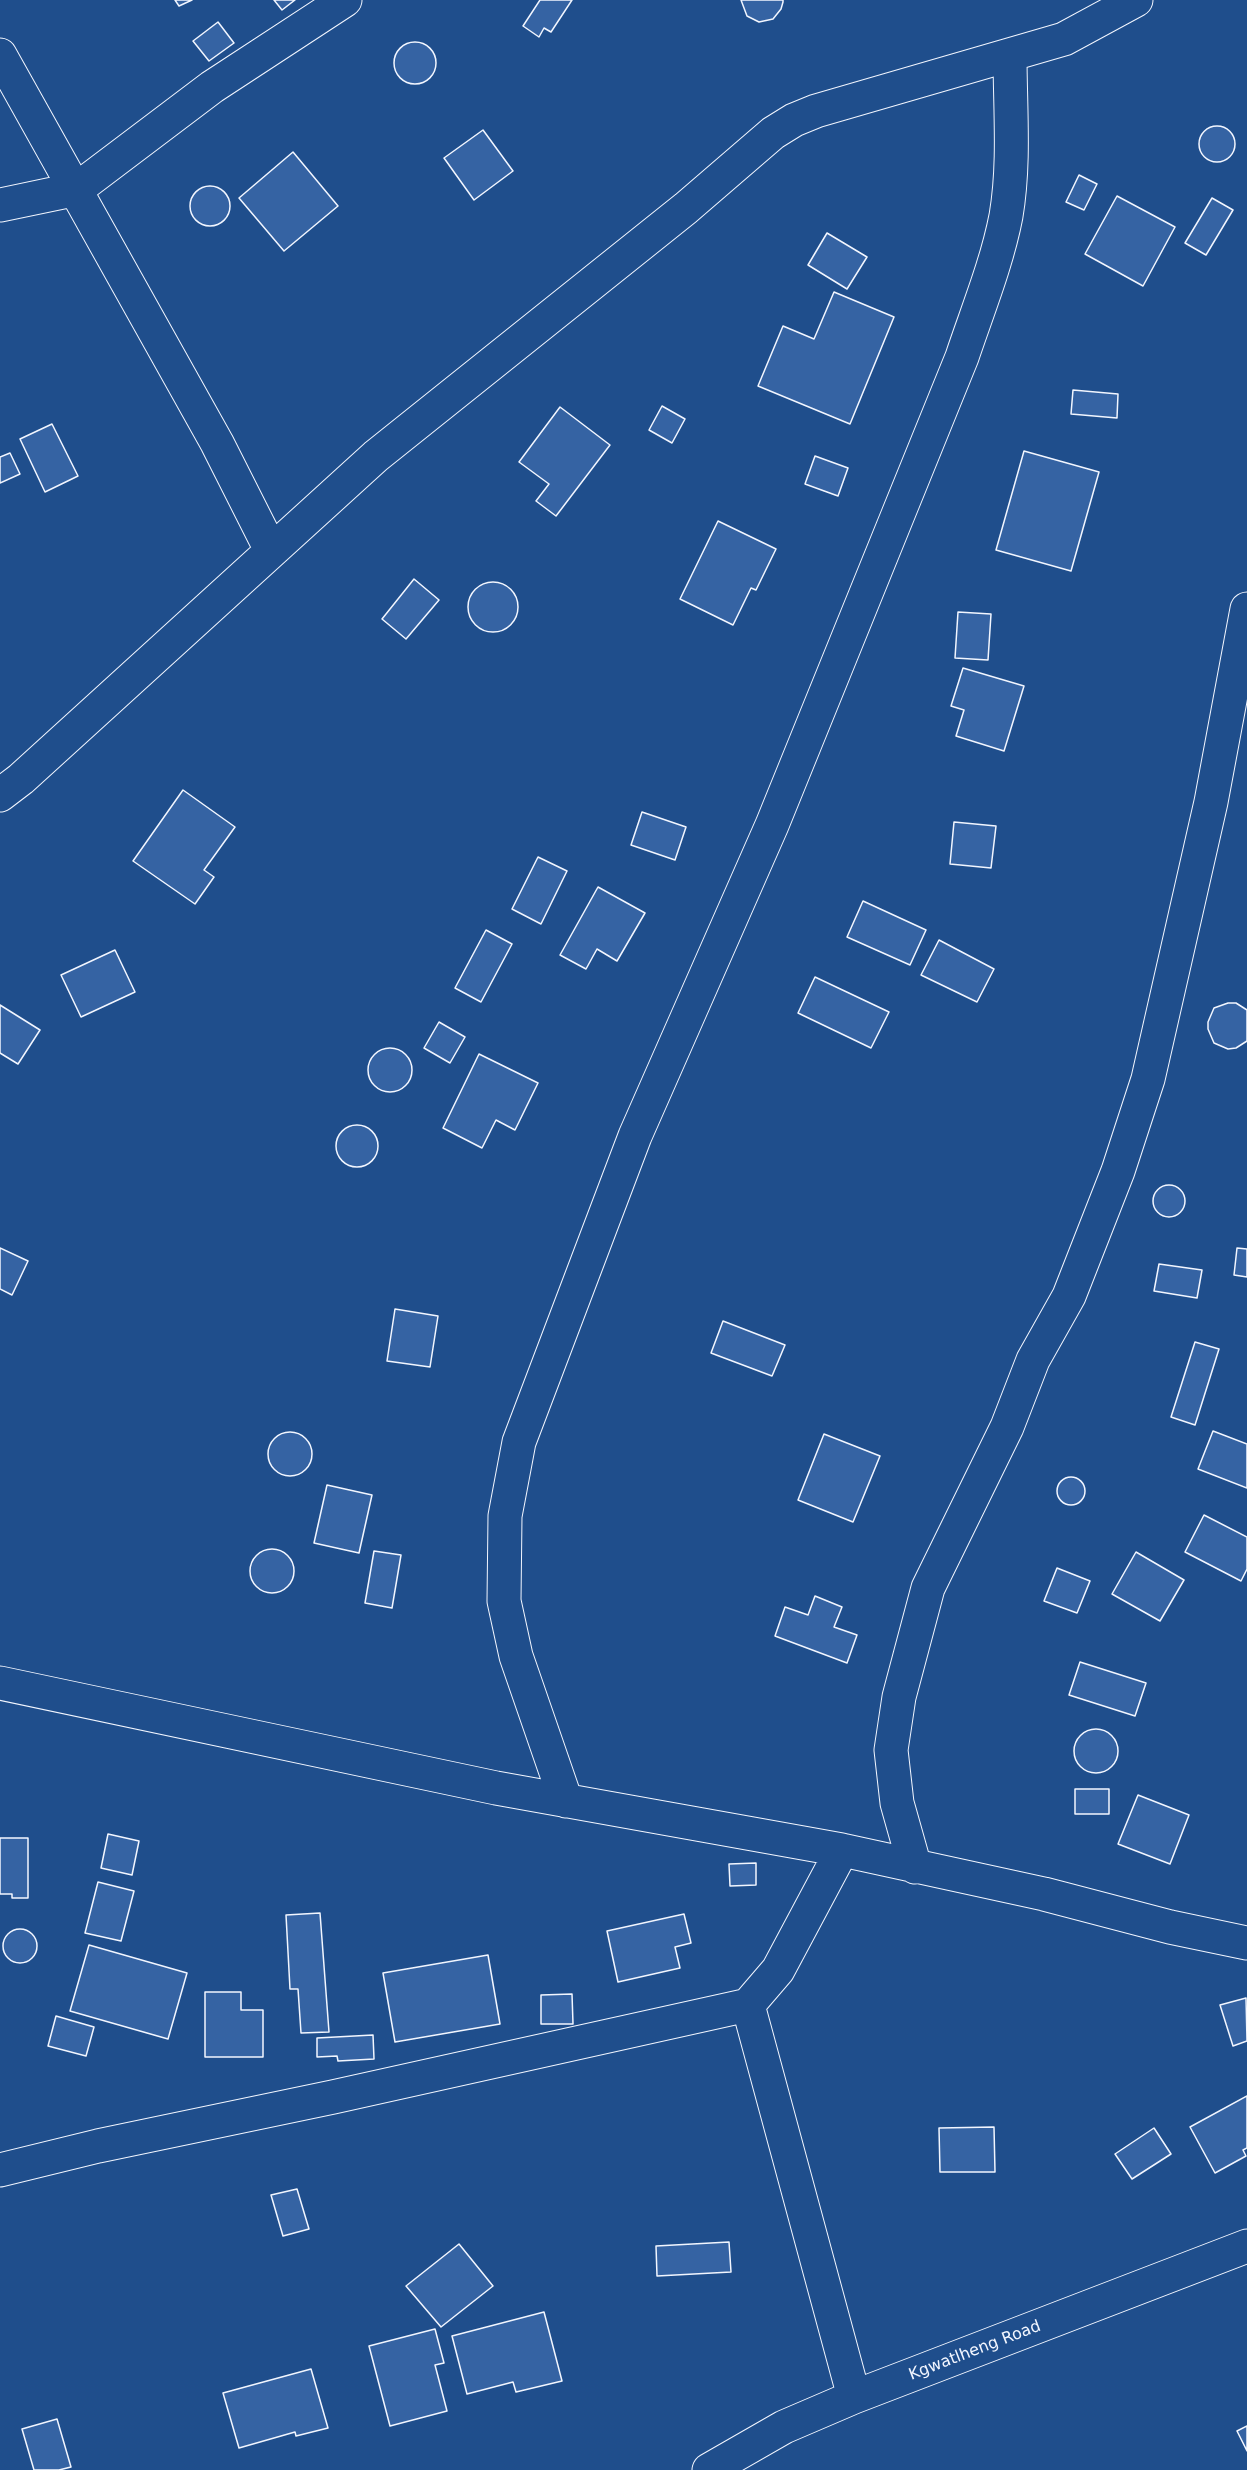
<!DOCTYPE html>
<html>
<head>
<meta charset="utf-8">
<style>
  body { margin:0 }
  canvas { display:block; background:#1f4e8c }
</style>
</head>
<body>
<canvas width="1247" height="2470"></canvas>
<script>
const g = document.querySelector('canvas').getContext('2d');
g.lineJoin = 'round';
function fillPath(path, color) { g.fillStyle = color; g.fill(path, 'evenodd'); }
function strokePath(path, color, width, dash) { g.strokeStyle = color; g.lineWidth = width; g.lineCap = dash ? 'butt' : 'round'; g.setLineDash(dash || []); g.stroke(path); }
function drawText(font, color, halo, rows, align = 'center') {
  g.font = font + ' "DejaVu Sans",sans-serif'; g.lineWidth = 4.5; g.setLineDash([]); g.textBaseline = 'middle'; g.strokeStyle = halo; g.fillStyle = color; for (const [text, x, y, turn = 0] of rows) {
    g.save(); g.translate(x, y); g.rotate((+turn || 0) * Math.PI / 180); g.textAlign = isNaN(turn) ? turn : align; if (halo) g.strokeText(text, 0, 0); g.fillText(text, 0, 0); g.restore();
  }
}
const building = new Path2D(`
  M 175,0 L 192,0 L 179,6 Z
  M 274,0 L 295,0 L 282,10 Z
  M 540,0 L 572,0 L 551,32 L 544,28 L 539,37 L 523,26 Z
  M 741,0 L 783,0 L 783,2 L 781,9 L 773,19 L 759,22 L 747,16 Z
  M 218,22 L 234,43 L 209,61 L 193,41 Z
  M394 63a21 21 0 1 1 42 0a21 21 0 1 1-42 0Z
  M1199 144a18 18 0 1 1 36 0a18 18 0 1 1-36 0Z
  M 483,130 L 513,171 L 474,200 L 444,158 Z
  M 293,152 L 338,206 L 284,251 L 239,198 Z
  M 1079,175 L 1097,184 L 1084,210 L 1066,202 Z
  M190 206a20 20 0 1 1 40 0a20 20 0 1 1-40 0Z
  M 1117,196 L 1175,227 L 1143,286 L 1085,254 Z
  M 1212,198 L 1233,210 L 1206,255 L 1185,243 Z
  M 827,233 L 867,257 L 847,289 L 808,265 Z
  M 834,292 L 894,317 L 850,424 L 758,386 L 783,326 L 814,339 Z
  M 1073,390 L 1118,394 L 1117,418 L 1071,414 Z
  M 662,406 L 685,419 L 672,443 L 649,430 Z
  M 560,407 L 610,445 L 556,516 L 536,501 L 549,484 L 519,462 Z
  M 52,424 L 78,476 L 45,492 L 20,439 Z
  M 1024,451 L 1099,472 L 1071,571 L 996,550 Z
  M 10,453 L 20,474 L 0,483 L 0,457 Z
  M 815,456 L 848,468 L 838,496 L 805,484 Z
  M 718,521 L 776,549 L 756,590 L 751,588 L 733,625 L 680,599 Z
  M 414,579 L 439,600 L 406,639 L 382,619 Z
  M468 607a25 25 0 1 1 50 0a25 25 0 1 1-50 0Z
  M 958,612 L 991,614 L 988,660 L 955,658 Z
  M 963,668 L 1024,686 L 1004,751 L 956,736 L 964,710 L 951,706 Z
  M 183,790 L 235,827 L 204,870 L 214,877 L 195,904 L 133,861 Z
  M 642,812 L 686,827 L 675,860 L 631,845 Z
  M 954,822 L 996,826 L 991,868 L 950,864 Z
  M 538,857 L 567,871 L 541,924 L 512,909 Z
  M 598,887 L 645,913 L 617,961 L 597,949 L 586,969 L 560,955 Z
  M 863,901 L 926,930 L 910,965 L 847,937 Z
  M 486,930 L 512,944 L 481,1002 L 455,988 Z
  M 939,940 L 994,969 L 977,1002 L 921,975 Z
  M 115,950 L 135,992 L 81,1017 L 61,975 Z
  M 815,977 L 889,1012 L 871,1048 L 798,1013 Z
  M 1228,1003 L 1236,1003 L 1247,1010 L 1247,1041 L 1236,1048 L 1228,1049 L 1214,1043 L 1208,1029 L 1208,1022 L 1214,1008 Z
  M 0,1005 L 40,1030 L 18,1064 L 0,1053 Z
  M 439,1022 L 465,1037 L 450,1063 L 424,1048 Z
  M368 1070a22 22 0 1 1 44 0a22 22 0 1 1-44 0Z
  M 479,1054 L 538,1083 L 515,1130 L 496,1120 L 482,1148 L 443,1128 Z
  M336 1146a21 21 0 1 1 42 0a21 21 0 1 1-42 0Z
  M1153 1201a16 16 0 1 1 32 0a16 16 0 1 1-32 0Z
  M 0,1248 L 28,1261 L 12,1295 L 0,1289 Z
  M 1237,1248 L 1247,1249 L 1247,1277 L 1234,1275 Z
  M 1159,1264 L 1202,1270 L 1197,1298 L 1154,1291 Z
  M 395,1309 L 438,1316 L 430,1367 L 387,1361 Z
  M 723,1321 L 785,1345 L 772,1376 L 711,1353 Z
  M 1195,1342 L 1219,1349 L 1195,1425 L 1171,1417 Z
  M 1213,1431 L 1247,1444 L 1247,1488 L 1198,1469 Z
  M268 1454a22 22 0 1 1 44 0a22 22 0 1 1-44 0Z
  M 824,1434 L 880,1456 L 853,1522 L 798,1500 Z
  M1057 1491a14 14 0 1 1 28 0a14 14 0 1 1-28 0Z
  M 327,1485 L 372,1495 L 359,1553 L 314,1543 Z
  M 1204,1515 L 1247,1537 L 1247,1569 L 1241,1581 L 1185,1552 Z
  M250 1571a22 22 0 1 1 44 0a22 22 0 1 1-44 0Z
  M 374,1551 L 401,1555 L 392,1608 L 365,1603 Z
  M 1136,1552 L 1184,1580 L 1160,1621 L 1112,1594 Z
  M 1057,1568 L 1090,1581 L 1077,1613 L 1044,1601 Z
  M 815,1596 L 842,1607 L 834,1627 L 857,1635 L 847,1663 L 775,1636 L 785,1607 L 808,1615 Z
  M 1080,1662 L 1146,1683 L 1135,1716 L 1069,1695 Z
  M1074 1751a22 22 0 1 1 44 0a22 22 0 1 1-44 0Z
  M 1075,1789 L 1109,1789 L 1109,1814 L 1075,1814 Z
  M 1138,1795 L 1189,1815 L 1170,1864 L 1118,1844 Z
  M 108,1834 L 139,1841 L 132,1875 L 101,1868 Z
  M 0,1838 L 28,1838 L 28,1898 L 12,1898 L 12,1894 L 0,1894 Z
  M 756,1863 L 756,1885 L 730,1886 L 729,1864 Z
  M 98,1882 L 134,1891 L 121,1941 L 85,1933 Z
  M 320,1913 L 329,2032 L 301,2033 L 298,1989 L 290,1989 L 286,1915 Z
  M 684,1914 L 691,1943 L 675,1947 L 680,1968 L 618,1982 L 607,1931 Z
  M3 1946a17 17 0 1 1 34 0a17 17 0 1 1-34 0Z
  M 89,1945 L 187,1973 L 168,2039 L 70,2011 Z
  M 488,1955 L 500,2024 L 395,2042 L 383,1973 Z
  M 205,1992 L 241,1992 L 241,2010 L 263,2010 L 263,2057 L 205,2057 Z
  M 572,1994 L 573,2024 L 541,2024 L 541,1995 Z
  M 1246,1998 L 1247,2041 L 1233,2046 L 1220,2005 Z
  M 56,2016 L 94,2027 L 86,2056 L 48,2046 Z
  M 373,2035 L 374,2059 L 338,2061 L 337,2056 L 317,2057 L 317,2038 Z
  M 1247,2096 L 1247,2148 L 1243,2150 L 1246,2156 L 1215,2173 L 1190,2127 Z
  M 994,2127 L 995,2172 L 940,2172 L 939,2128 Z
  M 1154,2128 L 1171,2154 L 1132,2179 L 1115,2154 Z
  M 297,2189 L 309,2229 L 283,2236 L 271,2195 Z
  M 729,2242 L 731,2272 L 657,2276 L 656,2246 Z
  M 459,2244 L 493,2286 L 441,2327 L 406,2286 Z
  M 544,2312 L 562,2381 L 516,2392 L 513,2382 L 467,2394 L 452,2336 Z
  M 435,2329 L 444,2363 L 435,2365 L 447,2411 L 390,2426 L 369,2346 Z
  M 311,2369 L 328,2428 L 296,2436 L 295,2432 L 239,2448 L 223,2393 Z
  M 57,2419 L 71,2467 L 59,2470 L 34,2470 L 22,2429 Z
  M 1247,2426 L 1247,2451 L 1237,2431 Z`);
const minor = new Path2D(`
  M 0,55 L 217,443 L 271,550
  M 0,205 L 77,189 L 212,87 L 345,0
  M 0,795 L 21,779 L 376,456 L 686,208 L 773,133 L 794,120 L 816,111 L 1064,39 L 1136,0
  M 0,1683 L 496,1788 L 842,1850 L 1044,1894 L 1170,1927 L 1247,1943
  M 566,1801 L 516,1656 L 504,1601 L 505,1516 L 519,1442 L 635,1136 L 772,825 L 962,357 C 977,312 997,263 1006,216 C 1015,163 1010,108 1010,55
  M 915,1867 L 897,1803 L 891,1750 L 899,1697 L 928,1588 L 1007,1427 L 1033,1360 L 1069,1296 L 1118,1171 L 1148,1079 L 1211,802 L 1247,609
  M 748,2005 L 854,2397
  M 0,2170 L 98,2146 L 333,2097 L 748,2005 L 778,1970 L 842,1850
  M 709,2470 L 784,2427 L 854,2397 L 1247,2246`);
const streetNames = [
  ["Kgwatlheng Road",975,2351,-21]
];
fillPath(building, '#3563a3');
strokePath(building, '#f2f6ff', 1.5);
strokePath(minor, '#f2f6ff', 35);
strokePath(minor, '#1f4e8c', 33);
drawText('16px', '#f2f6ff', '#1f4e8c', streetNames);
</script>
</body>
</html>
